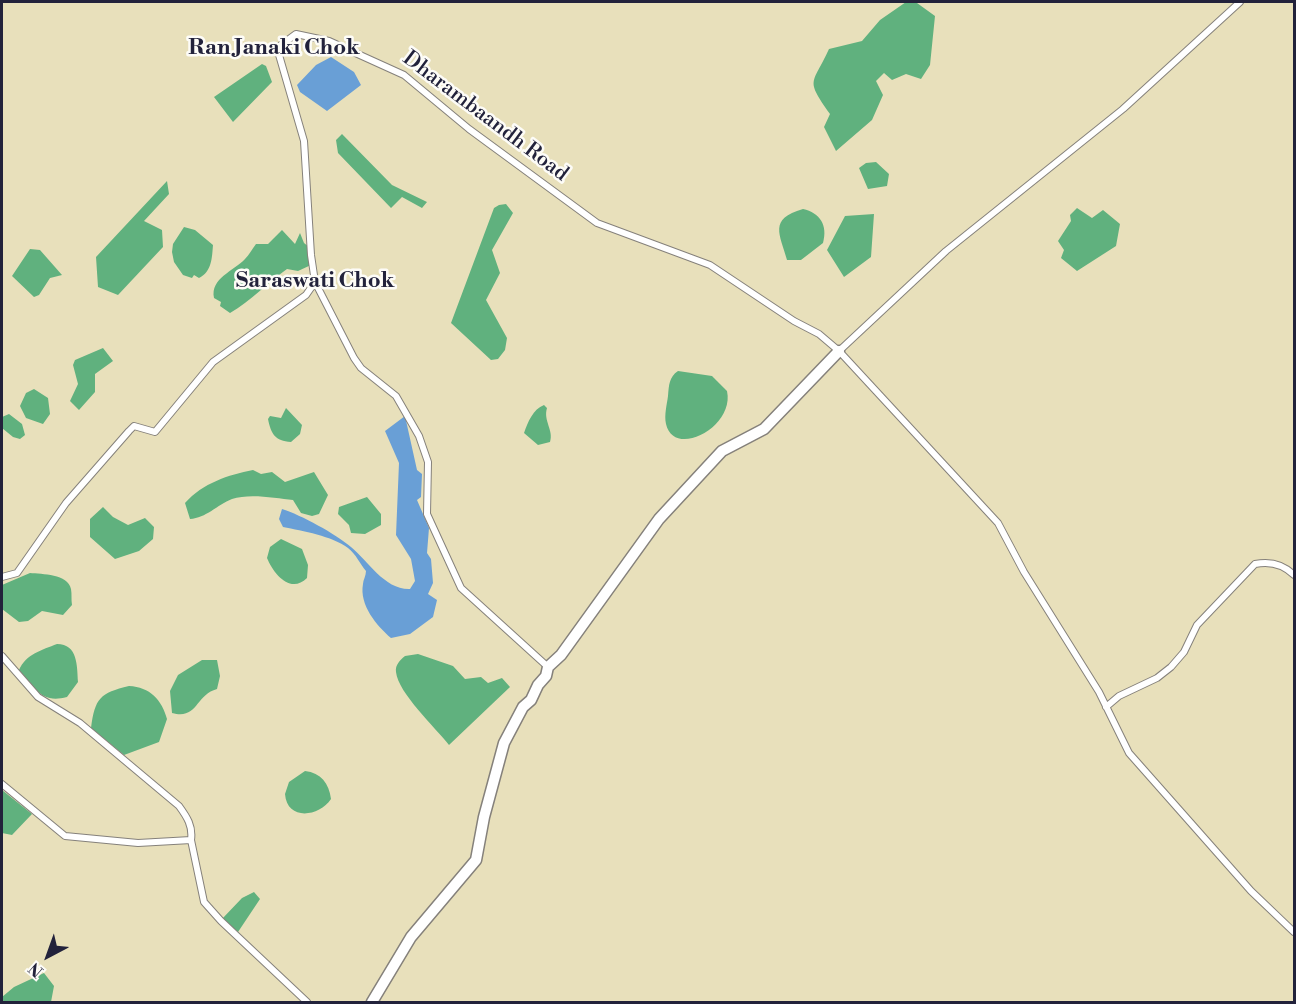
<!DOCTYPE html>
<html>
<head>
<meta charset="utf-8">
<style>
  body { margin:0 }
  #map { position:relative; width:1296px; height:1004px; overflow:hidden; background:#e8e0bb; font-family:"Libre Bodoni",serif }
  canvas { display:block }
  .frame { position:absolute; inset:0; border:3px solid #22223b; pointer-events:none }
  .north { position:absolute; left:18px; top:926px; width:60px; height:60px; -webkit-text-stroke:4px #fdfcf7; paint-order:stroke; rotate:221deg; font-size:16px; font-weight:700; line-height:24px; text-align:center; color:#22223b }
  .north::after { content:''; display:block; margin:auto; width:21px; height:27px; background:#22223b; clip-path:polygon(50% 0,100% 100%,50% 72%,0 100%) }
</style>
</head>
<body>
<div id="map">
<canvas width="1296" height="1004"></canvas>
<div class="frame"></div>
<div class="north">N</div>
</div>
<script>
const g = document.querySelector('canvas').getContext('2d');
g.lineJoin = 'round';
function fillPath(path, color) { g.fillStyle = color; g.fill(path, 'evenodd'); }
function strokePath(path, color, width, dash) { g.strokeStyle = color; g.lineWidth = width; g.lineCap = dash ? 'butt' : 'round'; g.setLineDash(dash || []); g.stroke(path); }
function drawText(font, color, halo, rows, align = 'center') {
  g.font = font + ' "Libre Bodoni",serif'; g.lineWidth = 5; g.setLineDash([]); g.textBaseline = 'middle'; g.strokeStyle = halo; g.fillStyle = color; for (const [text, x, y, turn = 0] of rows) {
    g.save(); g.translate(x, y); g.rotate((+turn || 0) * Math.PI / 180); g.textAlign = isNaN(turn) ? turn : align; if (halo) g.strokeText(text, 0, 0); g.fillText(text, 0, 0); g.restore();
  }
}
const forest = new Path2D(`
  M 906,2 L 917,3 L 935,16 L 930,65 L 921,79 L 906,74 L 892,80 L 884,73 L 876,81 L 883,95 L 872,120 L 836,151 L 824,127 L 830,114 C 805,78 812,86 829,49 L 862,41 L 880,20 Z
  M 262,64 L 266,66 L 272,82 L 233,122 L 214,97 Z
  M 342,134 L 392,185 L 427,202 L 422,208 L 402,197 L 391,208 L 338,153 L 336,140 Z
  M 876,162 L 889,174 L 887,186 L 868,189 L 859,168 L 866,163 Z
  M 167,181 L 169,194 L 144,221 L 162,230 L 163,247 L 118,295 L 98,287 L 96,257 Z
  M 499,205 L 506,204 L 513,213 L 492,250 L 500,273 L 486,300 L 507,338 L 505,350 L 498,359 L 491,360 L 451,323 L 494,208 Z
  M 1077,208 L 1092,218 L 1103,210 L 1120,224 L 1116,246 L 1077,271 L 1061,258 L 1064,250 L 1058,241 L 1071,221 L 1070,215 Z
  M 803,209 C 820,213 828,225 823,243 L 801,260 L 787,260 C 780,234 768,219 803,209 Z
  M 874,214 L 871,257 L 844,277 L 827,250 L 845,216 Z
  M 184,227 L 195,230 L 213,245 C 212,257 212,272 199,278 L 194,275 L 192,278 L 183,275 L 174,262 L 172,252 L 173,244 Z
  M 282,230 L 295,244 L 300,233 L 304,243 L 309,247 L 311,265 L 298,271 L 287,269 C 267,283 251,301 230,313 L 220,306 L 221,302 L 214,298 C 210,278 234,271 245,259 C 249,255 252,249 256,244 L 268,244 Z
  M 30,249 L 40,250 L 62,275 L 50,278 L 39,295 L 34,297 L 12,276 Z
  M 103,348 L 113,361 L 95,374 L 95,392 L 79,410 L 70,401 L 78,384 L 73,365 L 75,360 Z
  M 678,371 L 712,376 L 727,391 C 735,427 674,459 666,424 C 664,415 667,404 668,396 C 669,385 669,377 678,371 Z
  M 34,389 L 48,398 L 50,414 L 43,424 L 26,418 L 20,406 L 26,393 Z
  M 544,405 L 547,408 C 543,421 554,430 550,442 L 538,445 L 524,433 C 528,422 533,409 544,405 Z
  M 286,408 L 302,425 L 300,434 L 291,442 C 275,441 271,434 268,419 L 270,416 L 281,418 Z
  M 9,414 L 22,424 L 25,435 L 20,439 L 13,437 L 2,428 L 2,417 Z
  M 253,470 L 261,474 L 272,472 L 285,482 L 314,472 L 328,495 L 319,514 L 312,516 L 301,513 L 293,500 C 276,498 249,493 232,499 C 217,505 206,518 190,519 L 185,503 C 203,483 228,475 253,470 Z
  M 367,497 L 381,514 L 381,525 L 365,534 L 351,533 L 349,525 L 338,514 L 339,507 Z
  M 103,507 L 113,517 L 128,525 L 145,518 L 154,527 L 153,539 L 139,551 L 115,559 L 90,537 L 90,519 Z
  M 281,539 L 302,549 L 308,565 L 307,578 C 291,594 274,575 267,558 L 270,547 Z
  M 30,573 C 42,574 68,574 71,589 C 72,594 71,600 72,605 L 63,615 L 42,611 L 28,621 L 19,622 L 2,609 L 2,585 Z
  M 57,644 C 78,644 77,666 78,682 L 67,697 C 41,704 35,688 19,670 C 26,654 42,650 57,644 Z
  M 418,654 L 453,666 L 465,679 L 481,677 L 488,683 L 502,678 L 510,687 L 449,745 C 436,728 398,693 396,672 C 395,665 400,660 405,656 Z
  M 202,660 L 217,660 L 220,676 L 217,689 C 195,695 198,720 172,713 L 170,691 L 178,675 Z
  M 129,686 C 150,687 162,700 167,719 L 159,742 L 124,755 L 91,728 C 95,698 100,693 129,686 Z
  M 305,771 C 321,773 329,783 331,799 C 319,817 287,821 285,794 L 289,782 Z
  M 2,790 L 32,814 L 12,835 L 2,833 Z
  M 254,892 L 260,899 L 238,932 L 222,919 L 242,898 Z
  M 44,973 L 54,986 L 51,1002 L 2,1002 L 2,997 L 14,987 Z`);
const water = new Path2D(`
  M 331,57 L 354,72 L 361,85 L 327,111 L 300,92 L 297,85 L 316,65 Z
  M 405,416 L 417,470 L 422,474 L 421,497 L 417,500 L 429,528 L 427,553 L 431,559 L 433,583 L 428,594 L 437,600 L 433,617 L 410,634 L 391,638 C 377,626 359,605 363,584 C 363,580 366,576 366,571 C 360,564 356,554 348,548 C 332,536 303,531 283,527 L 279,519 L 282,509 C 301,515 336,534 351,547 C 368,561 385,590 410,589 L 415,581 L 411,559 L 396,535 L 399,463 L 385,431 Z`);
const street = new Path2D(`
  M 839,351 L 946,251 L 1123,109 L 1240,2
  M 2,577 L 17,573 L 66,503 L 129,431 L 134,426 L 155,432 L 213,362 L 306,295 L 315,282
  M 2,656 L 38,697 L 80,723 L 179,806 C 187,817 193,826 191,840
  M 548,667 L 461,588 L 427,514 L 428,462 L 419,436 L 396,396 L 361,368 L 354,358 L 315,282 L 311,255 L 304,141 L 277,48 L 296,34 L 329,41 L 404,75 L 469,129 L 597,223 L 710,265 L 794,321 L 819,334 L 839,351 L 998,523 L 1024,572 L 1099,692 L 1129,753 L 1251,891 L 1294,932
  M 1106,707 L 1119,696 L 1157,678 L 1171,667 L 1184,652 L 1197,625 L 1255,564 C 1270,561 1283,564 1294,575
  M 2,784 L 65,836 L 138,843 L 191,840 L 204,902 L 221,921 L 307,1002`);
const primary = new Path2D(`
  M 372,1002 L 411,937 L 476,860 L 484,817 L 504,743 L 523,707 L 531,700 L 538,685 L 546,676 L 548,667 L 561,655 L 659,519 L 722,451 L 764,429 L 839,351`);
const streetNames = [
  ["Dharambaandh Road",485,117,37]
];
const neighbourhoodNames = [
  ["Ran Janaki Chok",274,49],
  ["Saraswati Chok",315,282]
];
fillPath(forest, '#60b17e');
fillPath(water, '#699fd6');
strokePath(street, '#85817b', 8);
strokePath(primary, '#85817b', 13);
strokePath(street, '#fff', 6);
strokePath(primary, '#fff', 10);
drawText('21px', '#22223b', '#fdfcf7', streetNames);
drawText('bold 22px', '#22223b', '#fdfcf7', neighbourhoodNames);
</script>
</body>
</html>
